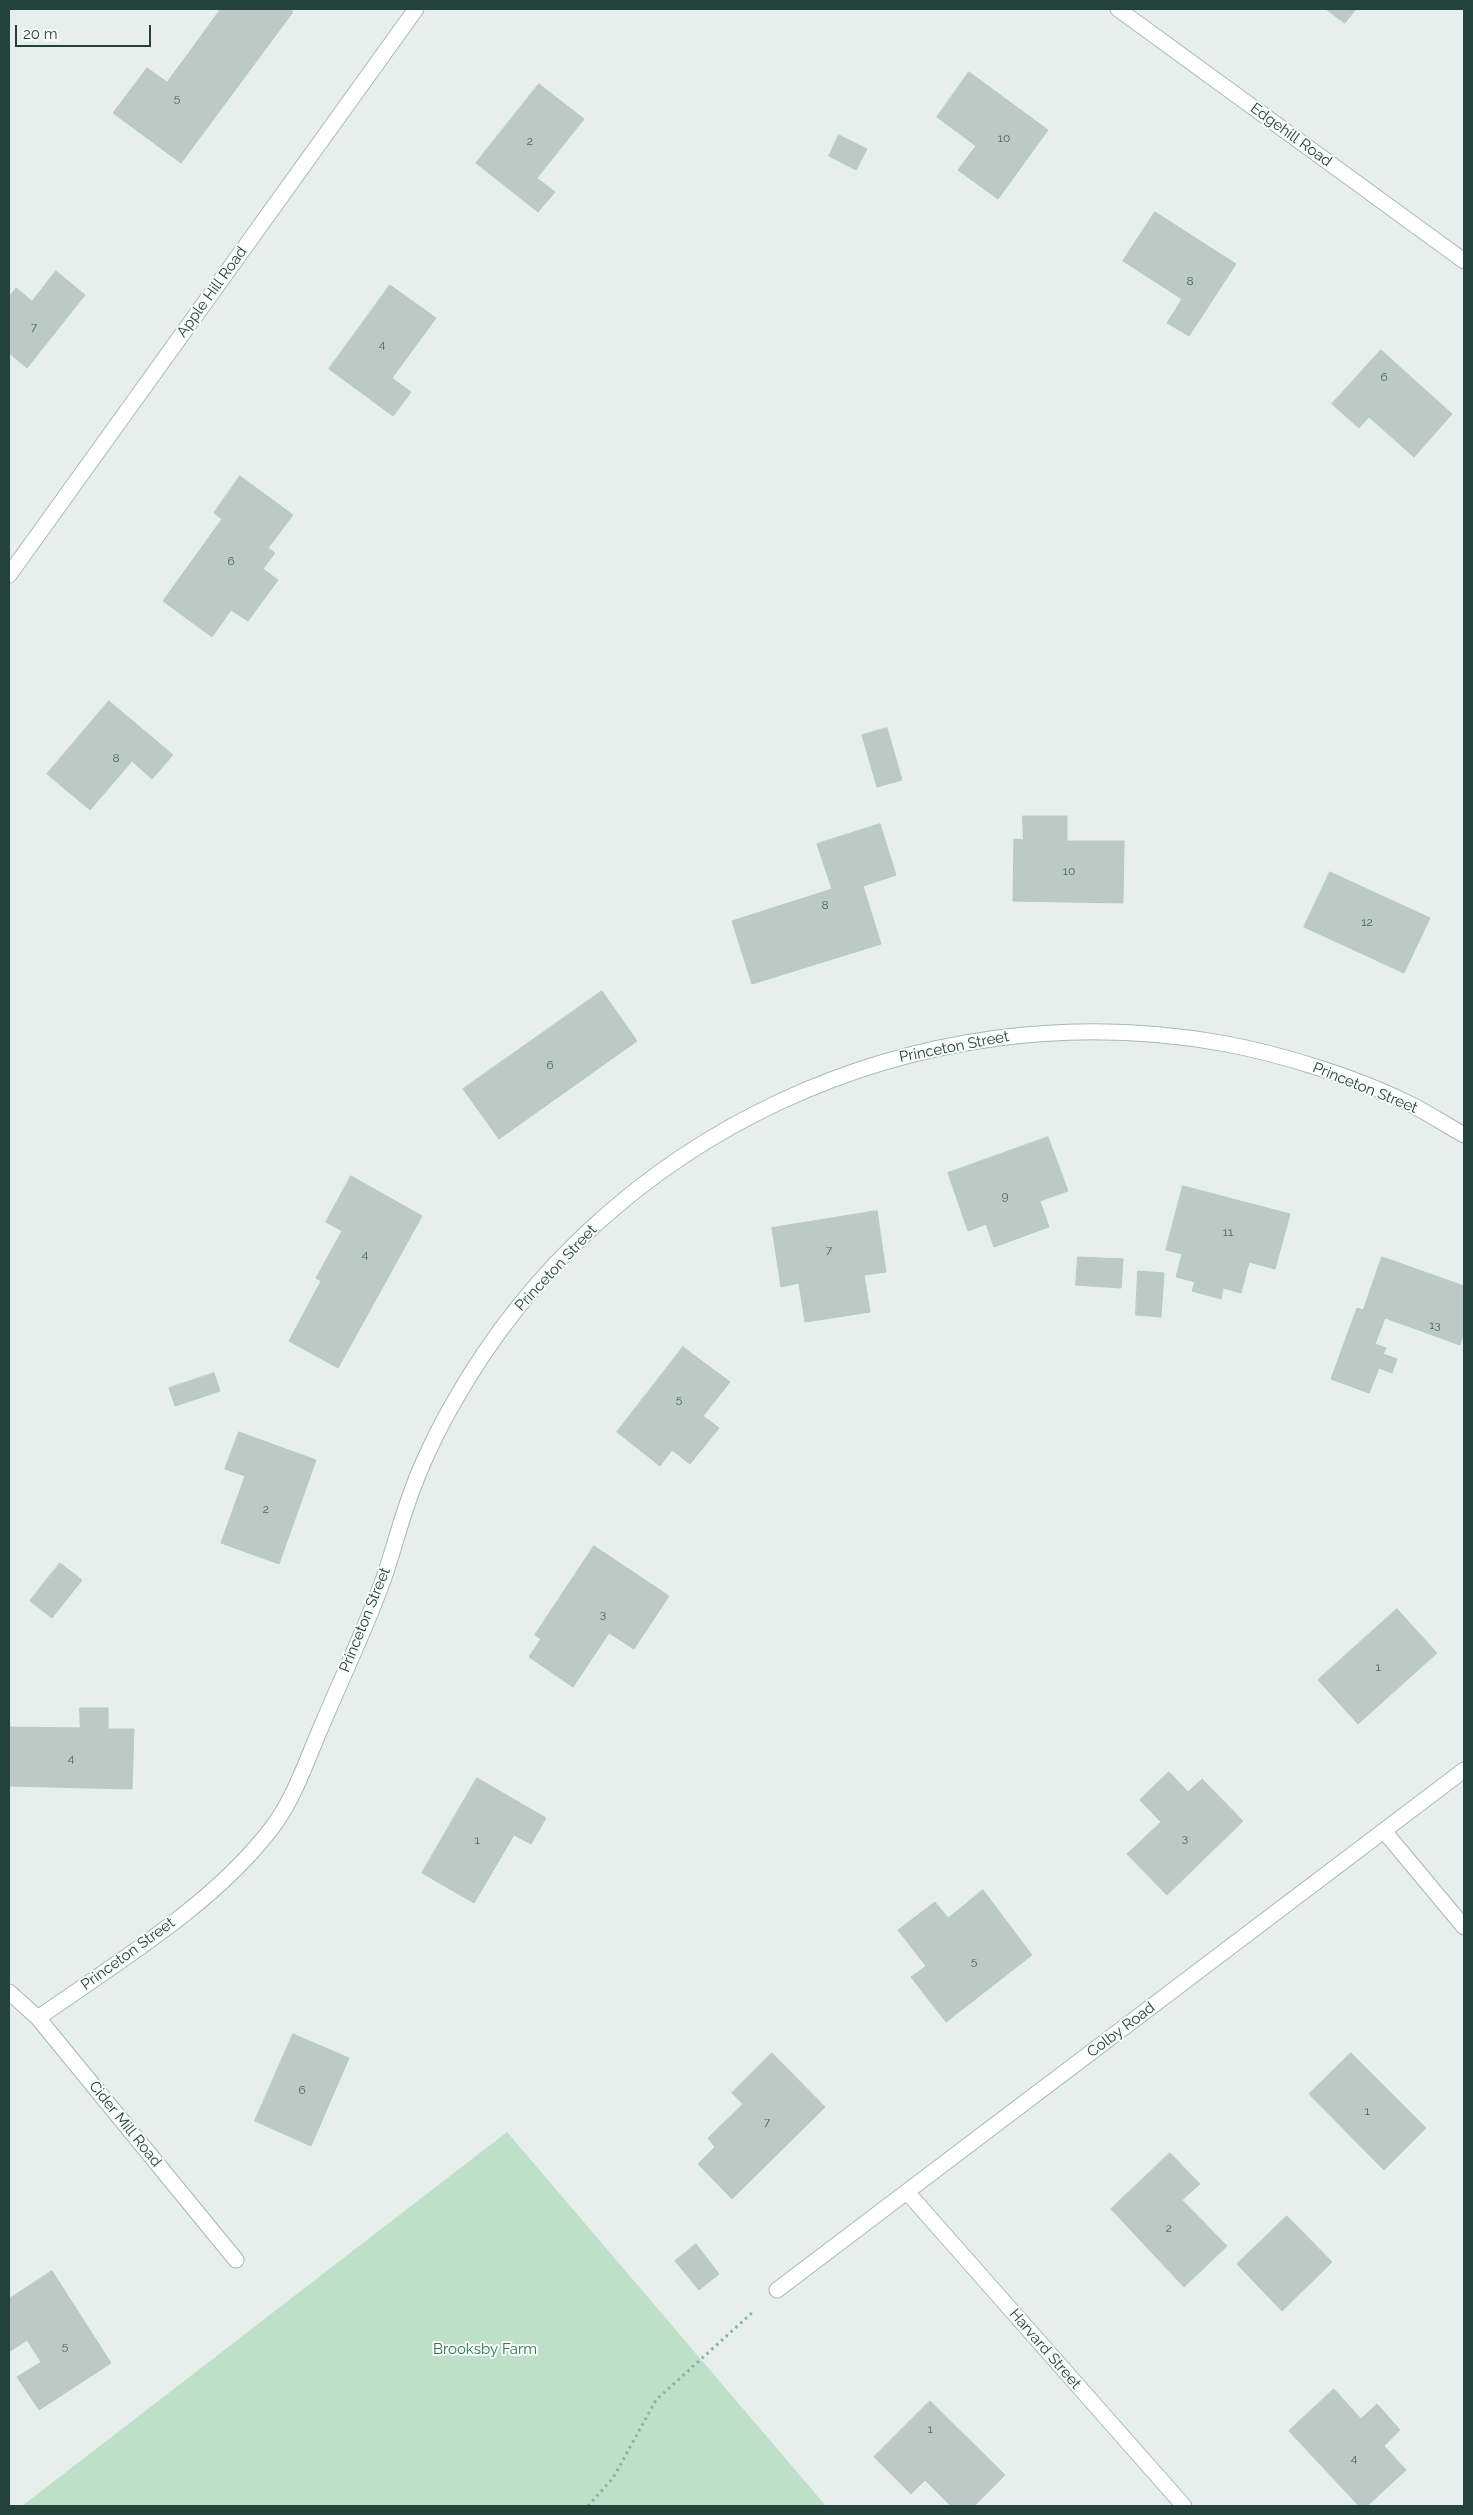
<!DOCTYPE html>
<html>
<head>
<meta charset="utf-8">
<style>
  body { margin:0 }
  #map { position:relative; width:1473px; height:2515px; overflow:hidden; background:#e6efeb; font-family:Raleway,sans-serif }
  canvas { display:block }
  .frame { position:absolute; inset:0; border:10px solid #24423a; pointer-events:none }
  .scale { position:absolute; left:15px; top:25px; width:136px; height:22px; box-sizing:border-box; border:2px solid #24423a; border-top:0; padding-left:6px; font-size:15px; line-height:18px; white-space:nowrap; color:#24423a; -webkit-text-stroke:4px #f7fbf9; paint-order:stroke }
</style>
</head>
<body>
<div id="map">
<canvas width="1473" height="2515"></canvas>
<div class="frame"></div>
<div class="scale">20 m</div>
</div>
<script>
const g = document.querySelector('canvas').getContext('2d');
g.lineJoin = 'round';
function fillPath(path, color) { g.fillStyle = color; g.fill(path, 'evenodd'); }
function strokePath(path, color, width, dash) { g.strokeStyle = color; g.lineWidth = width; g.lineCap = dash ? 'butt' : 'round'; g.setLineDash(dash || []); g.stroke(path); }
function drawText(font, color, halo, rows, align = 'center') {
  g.font = font + ' Raleway,sans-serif'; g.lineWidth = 4; g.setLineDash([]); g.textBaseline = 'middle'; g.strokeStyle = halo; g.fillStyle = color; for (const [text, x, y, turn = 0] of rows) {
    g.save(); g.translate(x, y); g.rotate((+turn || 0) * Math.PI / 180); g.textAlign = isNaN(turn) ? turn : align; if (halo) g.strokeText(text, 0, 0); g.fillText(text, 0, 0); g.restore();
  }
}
const green = new Path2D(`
  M 507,2132 L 826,2506 L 22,2506 Z`);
const building = new Path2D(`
  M 221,9 L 289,9 L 293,12 L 181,163 L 113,113 L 147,68 L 167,82 Z
  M 1326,9 L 1356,9 L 1345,23 Z
  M 969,72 L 1048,130 L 998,199 L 958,170 L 976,146 L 937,117 Z
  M 539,84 L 584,119 L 537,178 L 555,192 L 538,212 L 476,163 Z
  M 839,135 L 867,149 L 856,170 L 829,156 Z
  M 1155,212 L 1236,264 L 1189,336 L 1167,323 L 1182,299 L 1123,261 Z
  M 56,271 L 85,295 L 27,368 L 9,353 L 9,297 L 16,288 L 32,301 Z
  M 390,285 L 436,318 L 392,378 L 411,392 L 393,416 L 329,369 Z
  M 1381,350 L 1452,414 L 1414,457 L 1369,417 L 1359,428 L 1332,404 Z
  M 240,476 L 293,515 L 268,548 L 275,553 L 263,569 L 278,580 L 248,621 L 231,610 L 212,637 L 163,601 L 222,519 L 214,513 Z
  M 109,701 L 173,755 L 152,779 L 132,761 L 90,810 L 47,774 Z
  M 887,728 L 902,780 L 877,787 L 862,735 Z
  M 1023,816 L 1067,816 L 1067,841 L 1124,841 L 1123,903 L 1013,901 L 1014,839 L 1023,840 Z
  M 880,824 L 896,875 L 863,886 L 881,944 L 752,984 L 732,921 L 832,889 L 817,844 Z
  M 1330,872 L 1430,918 L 1404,973 L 1304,927 Z
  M 602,991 L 637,1041 L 499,1139 L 463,1089 Z
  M 1048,1137 L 1068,1191 L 1040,1201 L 1049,1227 L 994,1247 L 986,1224 L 968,1231 L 948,1173 Z
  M 351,1176 L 422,1216 L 338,1368 L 289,1341 L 321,1281 L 316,1278 L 342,1231 L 326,1222 Z
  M 1183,1186 L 1290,1214 L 1275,1269 L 1249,1262 L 1241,1293 L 1223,1288 L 1221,1299 L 1192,1291 L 1195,1282 L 1176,1277 L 1182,1254 L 1166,1250 Z
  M 877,1211 L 886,1272 L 864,1275 L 870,1312 L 805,1322 L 799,1283 L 781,1287 L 772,1228 Z
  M 1078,1257 L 1123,1259 L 1121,1288 L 1076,1285 Z
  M 1382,1257 L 1464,1286 L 1464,1332 L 1460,1345 L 1385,1318 L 1375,1344 L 1386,1348 L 1383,1354 L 1397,1359 L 1392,1373 L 1379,1368 L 1369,1393 L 1331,1379 L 1357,1308 L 1363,1310 Z
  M 1138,1271 L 1164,1273 L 1161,1317 L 1136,1315 Z
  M 683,1347 L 730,1382 L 703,1416 L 719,1428 L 690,1464 L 672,1450 L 660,1466 L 617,1432 Z
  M 214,1373 L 220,1391 L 175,1406 L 169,1388 Z
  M 239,1432 L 316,1460 L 279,1564 L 221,1543 L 245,1476 L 225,1469 Z
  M 594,1546 L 669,1596 L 634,1649 L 609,1633 L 573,1687 L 529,1657 L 541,1639 L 535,1635 Z
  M 60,1563 L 82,1580 L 52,1618 L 30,1601 Z
  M 1397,1609 L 1437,1653 L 1358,1724 L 1318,1680 Z
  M 80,1708 L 108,1708 L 108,1729 L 134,1729 L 132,1789 L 9,1786 L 9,1727 L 80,1728 Z
  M 1169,1772 L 1188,1792 L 1202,1779 L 1243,1821 L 1167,1895 L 1127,1854 L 1161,1822 L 1140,1800 Z
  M 477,1778 L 546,1818 L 531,1844 L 514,1835 L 474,1903 L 422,1873 Z
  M 983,1890 L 1032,1955 L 946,2022 L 911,1977 L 926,1966 L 898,1930 L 935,1902 L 948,1918 Z
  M 293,2034 L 349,2058 L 311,2146 L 255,2121 Z
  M 772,2053 L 825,2107 L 732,2199 L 698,2164 L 715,2147 L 708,2138 L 743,2104 L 732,2093 Z
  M 1351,2053 L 1426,2128 L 1384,2170 L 1309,2094 Z
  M 1170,2153 L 1200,2184 L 1182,2200 L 1227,2246 L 1184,2287 L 1111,2209 Z
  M 1287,2216 L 1332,2262 L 1282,2311 L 1237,2264 Z
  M 696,2244 L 719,2274 L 699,2290 L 675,2261 Z
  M 52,2271 L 111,2363 L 39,2410 L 17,2377 L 41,2362 L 27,2340 L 9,2352 L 9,2299 Z
  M 1334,2389 L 1361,2419 L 1377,2404 L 1400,2430 L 1384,2446 L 1406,2470 L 1367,2506 L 1359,2506 L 1289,2431 Z
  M 930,2401 L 1005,2475 L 974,2506 L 951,2506 L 925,2480 L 911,2494 L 874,2457 Z`);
const path = new Path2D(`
  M 588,2506 L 613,2478 L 656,2400 L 754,2311`);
const minor = new Path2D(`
  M 1118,9 L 1464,261
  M 9,575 L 416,9
  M 1384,1831 L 1464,1927
  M 9,1992 L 38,2018 L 236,2260
  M 38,2018 C 116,1963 213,1905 271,1829 C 294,1800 307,1759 322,1725 C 341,1680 362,1636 379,1591 C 391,1561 398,1529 409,1499 C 419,1469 438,1429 454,1402 C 606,1133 917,989 1221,1043 C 1282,1054 1359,1078 1414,1106 C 1431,1115 1448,1126 1464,1135
  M 907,2192 L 1184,2506
  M 777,2290 L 1464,1770`);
const numberNames = [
  ["5",177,98],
  ["10",1004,138],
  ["2",530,141],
  ["8",1190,281],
  ["7",34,327],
  ["4",382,344],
  ["6",1384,377],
  ["6",231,561],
  ["8",116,758],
  ["10",1069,871],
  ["8",825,905],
  ["12",1367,922],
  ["6",550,1065],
  ["9",1005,1196],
  ["11",1228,1232],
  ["7",829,1250],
  ["4",365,1254],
  ["13",1435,1325],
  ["5",679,1399],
  ["2",266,1509],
  ["3",603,1614],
  ["1",1378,1667],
  ["4",71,1758],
  ["3",1185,1838],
  ["1",477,1840],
  ["5",974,1961],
  ["6",302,2090],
  ["1",1367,2111],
  ["7",767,2122],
  ["2",1169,2228],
  ["5",65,2346],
  ["1",930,2429],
  ["4",1354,2458]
];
const streetNames = [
  ["Edgehill Road",1291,135,36],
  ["Apple Hill Road",212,292,-54],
  ["Princeton Street",954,1047,-11],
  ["Princeton Street",1365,1088,22],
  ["Princeton Street",556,1268,-47],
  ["Princeton Street",365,1620,-68],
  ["Princeton Street",128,1954,-36],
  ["Colby Road",1121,2030,-37],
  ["Cider Mill Road",125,2124,51],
  ["Harvard Street",1045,2349,49]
];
const parkNames = [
  ["Brooksby Farm",485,2349]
];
fillPath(green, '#bfe0c8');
fillPath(building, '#bbcac4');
strokePath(building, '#b8c9c2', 1);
strokePath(minor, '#a8b8b2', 17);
strokePath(path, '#86b3a5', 3, [2.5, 4]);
strokePath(minor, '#fff', 15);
drawText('12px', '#4a645c', null, numberNames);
drawText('15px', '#24423a', '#f7fbf9', streetNames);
drawText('15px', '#2d7a4b', '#f7fbf9', parkNames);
</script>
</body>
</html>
